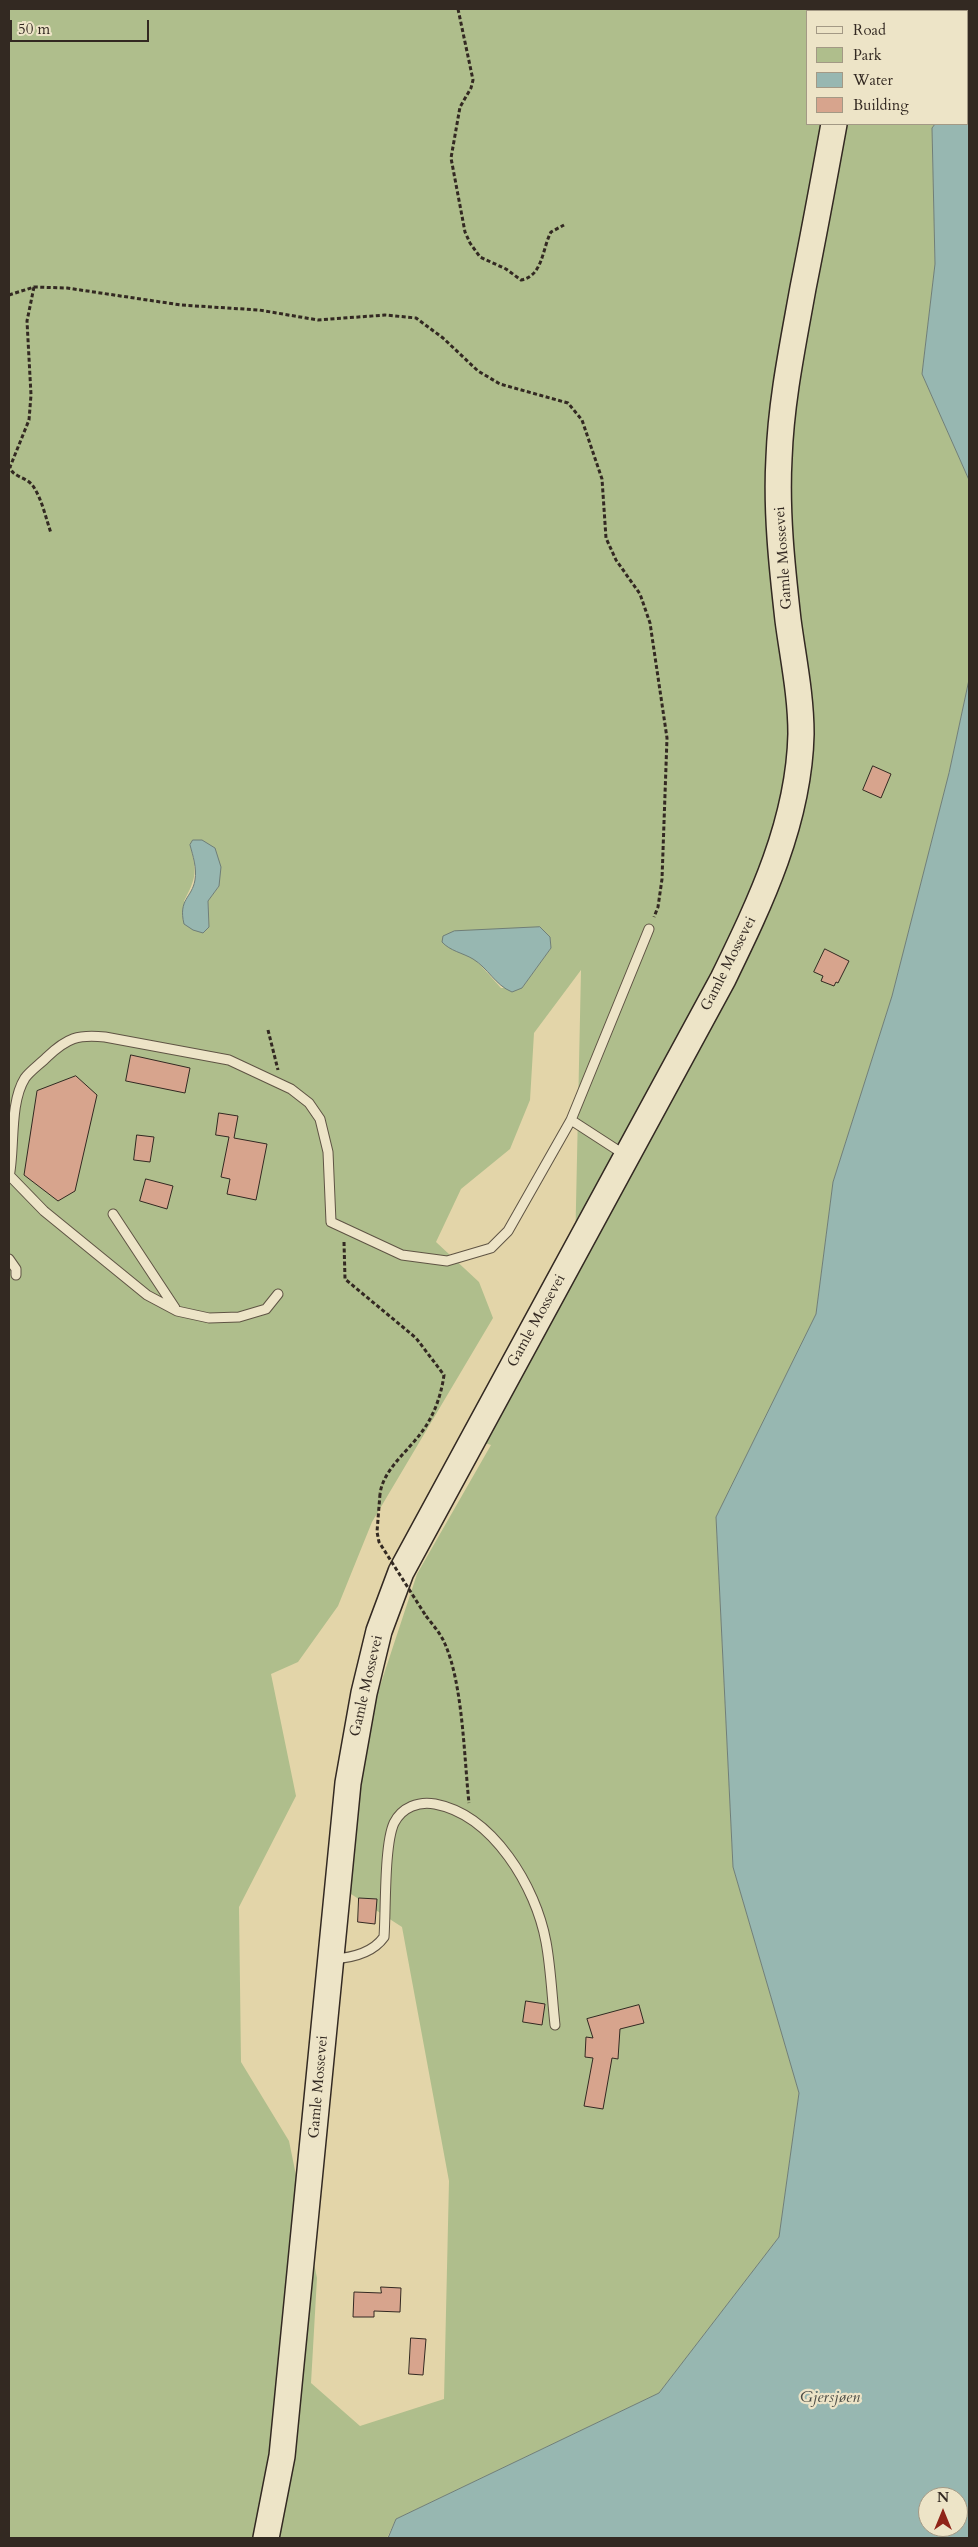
<!DOCTYPE html>
<html>
<head>
<meta charset="utf-8">
<style>
  body { margin:0 }
  #map { position:relative; width:978px; height:2547px; overflow:hidden; background:#e3d5a9; font-family:Cardo,serif }
  canvas { display:block }
  .frame { position:absolute; inset:0; border:10px solid #332922; pointer-events:none }
  .legend { position:absolute; left:806px; top:10px; width:162px; height:115px; box-sizing:border-box; background:#ede4c7; border:1px solid #a39985; margin:0; padding:6px 9px; list-style:none; font-size:15px; color:#332922 }
  .legend li { display:flex; align-items:center; gap:10px; height:25px }
  .legend b { width:25px; border:1px solid #a39985 }
  .north { position:absolute; left:918px; top:2487px; width:50px; height:50px; box-sizing:border-box; background:#ede4c7; border:1px solid #a39985; border-radius:50%; rotate:0deg; font-size:14px; font-weight:700; line-height:20px; text-align:center; color:#332922 }
  .north::after { content:''; display:block; margin:auto; width:18px; height:22px; background:#8f2418; clip-path:polygon(50% 0,100% 100%,50% 72%,0 100%) }
  .scale { position:absolute; left:10px; top:20px; width:139px; height:22px; box-sizing:border-box; border:2px solid #332922; border-top:0; padding-left:6px; font-size:15px; line-height:18px; white-space:nowrap; color:#332922; -webkit-text-stroke:4px #ede4c7; paint-order:stroke }
</style>
</head>
<body>
<div id="map">
<canvas width="978" height="2547"></canvas>
<div class="frame"></div>
<ul class="legend">
<li><b style="height:6px;background:#ede4c7"></b>Road</li>
<li><b style="height:14px;background:#afbe8c"></b>Park</li>
<li><b style="height:14px;background:#97b7b1"></b>Water</li>
<li><b style="height:14px;background:#d7a48d"></b>Building</li>
</ul>
<div class="north">N</div>
<div class="scale">50 m</div>
</div>
<script>
const g = document.querySelector('canvas').getContext('2d');
g.lineJoin = 'round';
function fillPath(path, color) { g.fillStyle = color; g.fill(path, 'evenodd'); }
function strokePath(path, color, width, dash) { g.strokeStyle = color; g.lineWidth = width; g.lineCap = dash ? 'butt' : 'round'; g.setLineDash(dash || []); g.stroke(path); }
function drawText(font, color, halo, rows, align = 'center') {
  g.font = font + ' Cardo,serif'; g.lineWidth = 4.5; g.setLineDash([]); g.textBaseline = 'middle'; g.strokeStyle = halo; g.fillStyle = color; for (const [text, x, y, turn = 0] of rows) {
    g.save(); g.translate(x, y); g.rotate((+turn || 0) * Math.PI / 180); g.textAlign = isNaN(turn) ? turn : align; if (halo) g.strokeText(text, 0, 0); g.fillText(text, 0, 0); g.restore();
  }
}
const green = new Path2D(`
  M 9,9 L 969,9 L 969,64 L 967,69 L 967,11 L 807,11 L 807,124 L 935,124 L 932,128 L 935,264 L 922,374 L 969,480 L 969,680 L 949,773 L 892,996 L 833,1182 L 816,1314 L 716,1517 L 733,1867 L 799,2093 L 779,2237 L 659,2393 L 396,2519 L 387,2538 L 9,2538 ZM 190,845 L 219,886 L 208,901 L 209,927 L 184,901 C 197,877 197,871 190,845 ZM 550,937 L 551,948 L 522,988 L 501,988 L 475,959 ZM 581,970 L 575,1252 L 473,1439 L 491,1445 L 417,1574 L 348,1783 L 337,1885 L 402,1927 L 449,2181 L 444,2399 L 360,2426 L 311,2383 L 317,2278 L 289,2141 L 241,2062 L 239,1907 L 296,1796 L 271,1674 L 298,1662 L 338,1606 L 372,1522 L 493,1318 L 479,1282 L 436,1242 L 461,1189 L 510,1149 L 530,1100 L 534,1033 Z`);
const water = new Path2D(`
  M 969,64 L 969,480 L 922,374 L 935,264 L 932,128 L 935,124 L 967,124 L 967,69 Z
  M 969,680 L 969,2538 L 388,2538 L 396,2519 L 659,2393 L 779,2237 L 799,2093 L 733,1867 L 716,1517 L 816,1314 L 833,1182 L 892,996 L 949,773 ZM 928,2497 L 958,2497 L 958,2527 L 928,2527 Z
  M 193,840 L 202,840 L 215,848 L 221,867 L 219,886 L 208,901 L 209,927 L 203,933 L 193,930 L 184,924 C 178,899 192,898 195,880 C 197,868 193,856 190,845 Z
  M 540,927 L 550,937 L 551,948 L 522,988 L 512,992 C 495,985 488,968 473,959 C 463,953 450,951 442,942 L 443,936 L 454,931 Z`);
const building = new Path2D(`
  M 873,766 L 891,774 L 881,798 L 863,790 Z
  M 825,949 L 849,961 L 838,983 L 836,982 L 834,986 L 821,981 L 823,976 L 814,972 Z
  M 131,1055 L 190,1068 L 185,1093 L 126,1081 Z
  M 76,1076 L 97,1095 L 75,1191 L 58,1201 L 24,1175 L 37,1091 Z
  M 219,1113 L 238,1116 L 234,1138 L 267,1144 L 256,1200 L 227,1194 L 230,1179 L 221,1177 L 229,1137 L 216,1135 Z
  M 137,1135 L 154,1137 L 150,1162 L 134,1160 Z
  M 146,1179 L 173,1186 L 167,1209 L 140,1201 Z
  M 359,1898 L 377,1899 L 375,1924 L 358,1922 Z
  M 526,2001 L 545,2004 L 542,2025 L 523,2022 Z
  M 639,2005 L 644,2023 L 620,2029 L 618,2059 L 612,2058 L 603,2109 L 584,2106 L 593,2058 L 585,2057 L 586,2037 L 593,2038 L 587,2019 Z
  M 381,2287 L 401,2288 L 400,2312 L 374,2311 L 374,2317 L 353,2317 L 354,2292 L 381,2293 Z
  M 411,2338 L 426,2339 L 423,2375 L 409,2374 Z`);
const path = new Path2D(`
  M 458,9 L 473,80 L 471,88 L 460,107 L 451,158 L 465,232 L 470,243 L 480,257 L 506,269 L 521,280 C 543,276 542,249 551,232 L 564,225
  M 34,287 L 27,321 L 31,395 L 29,420 L 10,467 C 12,477 27,477 33,486 C 42,499 46,519 51,533
  M 9,295 L 34,287 L 67,288 L 181,305 L 259,310 L 318,320 L 385,315 L 416,318 L 443,338 L 478,371 L 500,384 L 568,403 L 582,420 L 602,479 L 606,538 L 616,560 L 640,594 L 650,623 L 667,738 L 662,879 L 658,907 L 654,917
  M 268,1030 L 278,1070
  M 344,1242 L 345,1279 L 416,1338 L 444,1375 C 441,1396 434,1416 421,1433 C 407,1452 383,1470 380,1494
  M 426,1616 C 433,1625 441,1634 445,1644 C 463,1685 464,1757 469,1803`);
const lane = new Path2D(`
  M 571,1120 L 625,1155
  M 10,1176 L 44,1211 L 147,1295 L 177,1311 L 209,1318 L 239,1317 L 266,1309 L 278,1294
  M 9,1177 C 15,1150 9,1103 25,1078 C 30,1071 40,1064 47,1057 C 67,1038 78,1034 105,1037 L 229,1060 L 291,1089 L 309,1103 L 320,1119 L 328,1152 L 331,1222 L 402,1255 L 447,1261 L 491,1248 L 508,1231 L 571,1120 L 649,929
  M 113,1214 L 175,1308
  M 9,1259 L 16,1269 L 16,1275
  M 332,1959 C 351,1958 372,1954 384,1937 C 386,1910 384,1845 394,1823 C 402,1807 419,1801 435,1804 C 493,1815 536,1887 546,1942 C 551,1969 552,1998 555,2025`);
const secondary = new Path2D(`
  M 852,11 L 853,9
  M 266,2538 L 282,2456 L 348,1783 L 364,1693 L 379,1631 L 401,1572 L 723,979 C 761,901 799,822 801,734 C 801,695 793,658 788,620 C 782,567 776,511 779,458 C 781,401 793,344 803,288 C 814,233 824,179 834,124`);
const pathBridge = new Path2D(`
  M 380,1494 L 377,1532 L 379,1542 L 426,1616`);
const streetNames = [
  ["Gamle Mossevei",784,558,-94],
  ["Gamle Mossevei",729,964,-63],
  ["Gamle Mossevei",537,1321,-61],
  ["Gamle Mossevei",367,1686,-77],
  ["Gamle Mossevei",319,2087,-85]
];
const waterNames = [
  ["Gjersjøen",830,2398]
];
fillPath(green, '#afbe8c');
fillPath(water, '#97b7b1');
strokePath(water, '#6f7e78', 1);
fillPath(building, '#d7a48d');
strokePath(building, '#332922', 1);
strokePath(lane, '#5f5444', 11);
strokePath(secondary, '#332922', 28);
strokePath(path, '#332922', 3, [4, 2.5]);
strokePath(lane, '#ede4c7', 9);
strokePath(secondary, '#ede4c7', 25);
strokePath(pathBridge, '#332922', 3, [4, 2.5]);
drawText('15px', '#332922', '#ede4c7', streetNames);
drawText('italic 16px', '#4c4c46', '#ede4c7', waterNames);
</script>
</body>
</html>
